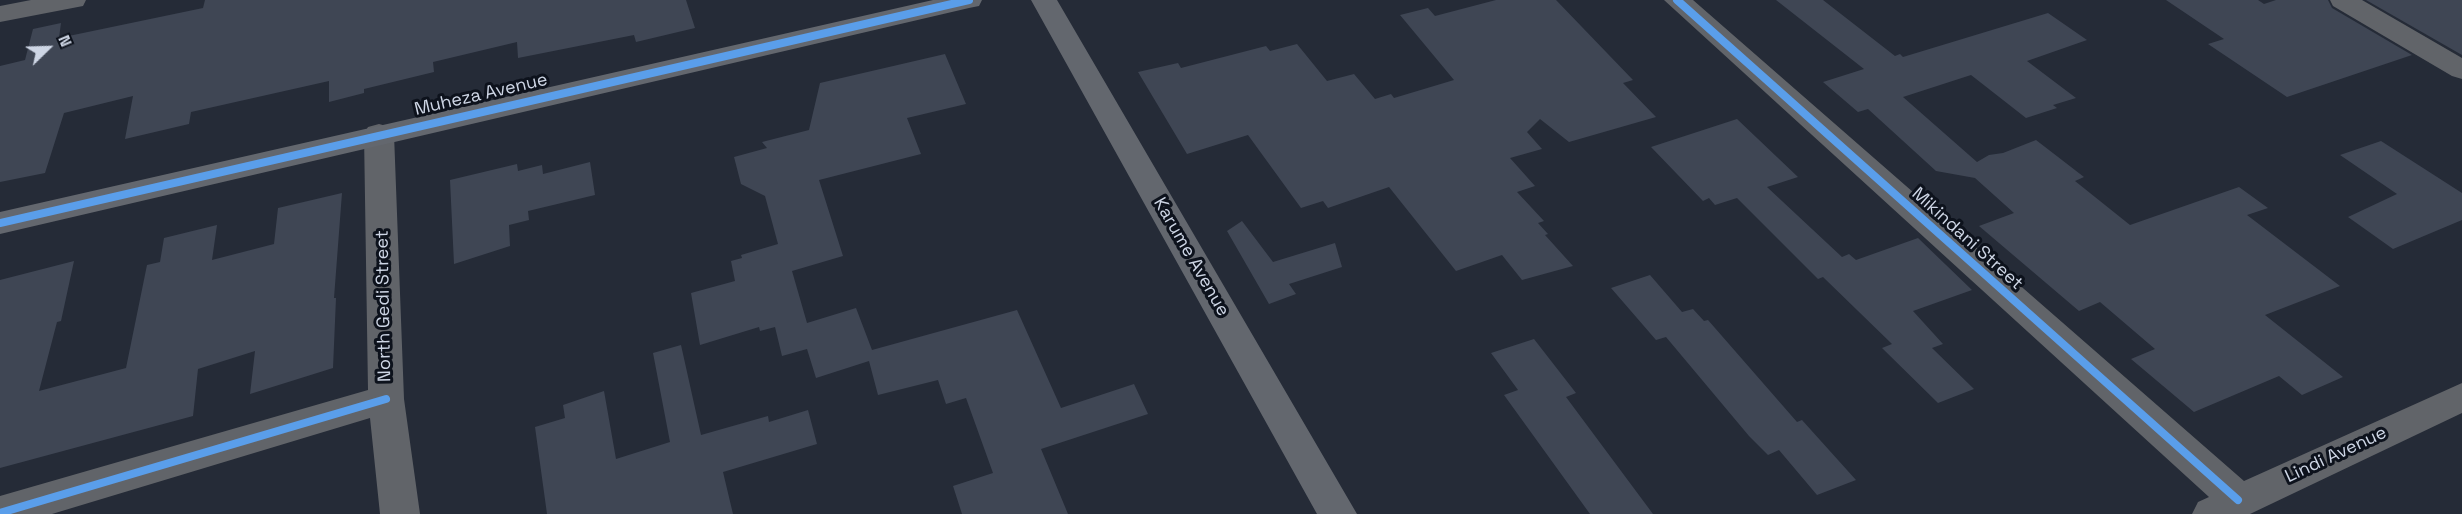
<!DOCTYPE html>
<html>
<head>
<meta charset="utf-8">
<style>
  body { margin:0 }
  #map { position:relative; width:2462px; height:514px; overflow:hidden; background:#252b37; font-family:"Space Grotesk",sans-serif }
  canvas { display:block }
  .north { position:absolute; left:18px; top:18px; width:60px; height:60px; -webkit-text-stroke:4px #0d121c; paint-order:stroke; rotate:67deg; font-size:16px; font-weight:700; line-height:24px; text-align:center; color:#ced6e5 }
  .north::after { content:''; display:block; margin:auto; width:21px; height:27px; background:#ced6e5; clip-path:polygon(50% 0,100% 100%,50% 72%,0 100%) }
</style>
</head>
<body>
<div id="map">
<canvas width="2462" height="514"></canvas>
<div class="north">N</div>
</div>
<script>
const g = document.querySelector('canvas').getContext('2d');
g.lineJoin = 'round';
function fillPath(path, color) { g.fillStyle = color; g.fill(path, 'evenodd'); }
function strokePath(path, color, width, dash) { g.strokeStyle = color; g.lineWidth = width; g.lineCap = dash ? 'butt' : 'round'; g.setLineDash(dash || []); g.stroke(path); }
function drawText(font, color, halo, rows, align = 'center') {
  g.font = font + ' "Space Grotesk",sans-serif'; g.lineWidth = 6; g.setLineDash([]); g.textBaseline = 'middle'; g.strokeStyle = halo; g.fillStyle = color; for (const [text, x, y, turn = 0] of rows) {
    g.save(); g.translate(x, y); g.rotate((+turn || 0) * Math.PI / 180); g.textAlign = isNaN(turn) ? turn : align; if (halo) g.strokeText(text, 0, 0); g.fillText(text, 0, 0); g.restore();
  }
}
const building = new Path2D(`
  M 205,0 L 686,0 L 695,28 L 636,42 L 634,35 L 518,58 L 517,42 L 433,62 L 434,72 L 364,89 L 364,93 L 329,102 L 329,81 L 191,112 L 189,124 L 125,139 L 133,96 L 64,113 L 45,173 L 0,182 L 0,66 L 25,60 L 33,29 L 61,23 L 59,38 L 203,8 Z
  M 1496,0 L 1556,0 L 1633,80 L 1623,83 L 1656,117 L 1569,142 L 1540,119 L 1527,132 L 1542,149 L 1510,158 L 1535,186 L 1517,192 L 1544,221 L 1538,223 L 1548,234 L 1545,235 L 1573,266 L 1522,280 L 1502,255 L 1456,271 L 1389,187 L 1328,208 L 1323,201 L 1301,208 L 1248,135 L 1187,154 L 1138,72 L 1178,63 L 1181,68 L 1266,46 L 1270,51 L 1297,44 L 1327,81 L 1354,74 L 1375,99 L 1391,94 L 1394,98 L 1454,80 L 1400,15 L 1428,8 L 1435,16 Z
  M 1776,0 L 1823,0 L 1895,56 L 1900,54 L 1903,57 L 2048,13 L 2087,40 L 2027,61 L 2076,98 L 2053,105 L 2057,108 L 2026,118 L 1971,75 L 1903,97 L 1977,162 L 1989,155 L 2003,153 L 2036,140 L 2084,177 L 2075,181 L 2130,225 L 2239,187 L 2268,208 L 2247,215 L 2340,286 L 2265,315 L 2343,377 L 2302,395 L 2279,376 L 2194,412 L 2131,359 L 2155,349 L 2100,302 L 2079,311 L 1979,226 L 2014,213 L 1975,178 L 1936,171 L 1868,109 L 1858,112 L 1823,82 L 1864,69 Z
  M 2166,0 L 2258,0 L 2264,4 L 2276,0 L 2328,0 L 2332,8 L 2412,55 L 2287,97 L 2208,44 L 2224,39 Z
  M 2366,0 L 2462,0 L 2462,55 Z
  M 945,54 L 966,104 L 907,118 L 921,154 L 819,180 L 843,256 L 792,271 L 807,323 L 856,308 L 872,350 L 1017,310 L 1061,408 L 1134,384 L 1148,414 L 1041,449 L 1068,514 L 962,514 L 953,486 L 993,473 L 966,398 L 946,404 L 938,380 L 878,395 L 869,361 L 816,378 L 807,349 L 782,356 L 775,327 L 760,331 L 759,327 L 700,345 L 691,293 L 735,281 L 731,261 L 742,258 L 741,255 L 778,244 L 765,196 L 741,184 L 734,157 L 767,148 L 762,142 L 809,130 L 820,83 Z
  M 1737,119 L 1798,177 L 1767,187 L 1842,257 L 1849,254 L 1856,260 L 1918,238 L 1972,290 L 1913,311 L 1943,344 L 1932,348 L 1974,389 L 1938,403 L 1882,348 L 1892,344 L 1823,277 L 1818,279 L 1737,198 L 1715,205 L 1709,198 L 1703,201 L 1651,147 Z
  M 2381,141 L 2462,193 L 2462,220 L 2393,249 L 2348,217 L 2397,194 L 2340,155 Z
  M 590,162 L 595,195 L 528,211 L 529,220 L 509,225 L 510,246 L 454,264 L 450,180 L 517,164 L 518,171 L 542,165 L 543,174 Z
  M 342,193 L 334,298 L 336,298 L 333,368 L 250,394 L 255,351 L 198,369 L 193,416 L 0,468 L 0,280 L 74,261 L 61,321 L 57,322 L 39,391 L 126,368 L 147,265 L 160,262 L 164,238 L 217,225 L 212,260 L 274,244 L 278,208 Z
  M 1242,221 L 1273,262 L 1335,243 L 1342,267 L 1289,284 L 1296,294 L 1269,304 L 1227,231 Z
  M 1650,275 L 1682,312 L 1693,309 L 1704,321 L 1708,320 L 1797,422 L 1802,420 L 1856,480 L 1817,495 L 1779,450 L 1768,455 L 1749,436 L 1666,337 L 1656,340 L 1611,288 Z
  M 1534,339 L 1576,393 L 1566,397 L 1653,514 L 1590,514 L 1504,395 L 1518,390 L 1491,353 Z
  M 681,345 L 701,435 L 768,416 L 769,422 L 808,410 L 817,444 L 723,472 L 733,514 L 547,514 L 535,427 L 565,418 L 563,405 L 604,391 L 616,459 L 670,442 L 653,353 Z`);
const street = new Path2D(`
  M 31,0 L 86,0 L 83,6 L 0,22 L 0,6 Z
  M 1664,0 L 1693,0 L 2244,481 L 2462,383 L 2462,413 L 2250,514 L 2192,514 L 2198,502 L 2209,497 Z
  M 2330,0 L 2362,0 L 2462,58 L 2462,79 L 2452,76 L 2333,6 Z
  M 379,124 L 390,127 L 394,134 L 404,399 L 420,514 L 380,514 L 370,418 L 52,514 L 0,514 L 0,496 L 368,390 L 364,134 L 368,127 Z`);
const secondary = new Path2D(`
  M 933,0 L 982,0 L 979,6 L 969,8 L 0,234 L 0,212 Z
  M 1031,0 L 1057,0 L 1357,514 L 1317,514 Z`);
const cycleway = new Path2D(`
  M 1677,0 L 2238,500
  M 0,223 L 969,0
  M 0,513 L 386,399`);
const streetNames = [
  ["Muheza Avenue",481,95,-13],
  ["Mikindani Street",1967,239,42],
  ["Karume Avenue",1191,257,60],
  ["North Gedi Street",384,306,-91],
  ["Lindi Avenue",2336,455,-25]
];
fillPath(building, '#3f4654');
fillPath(street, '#616469');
fillPath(secondary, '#63676e');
strokePath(cycleway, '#5a9eea', 8);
drawText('18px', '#ced6e5', '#0d121c', streetNames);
</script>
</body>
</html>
